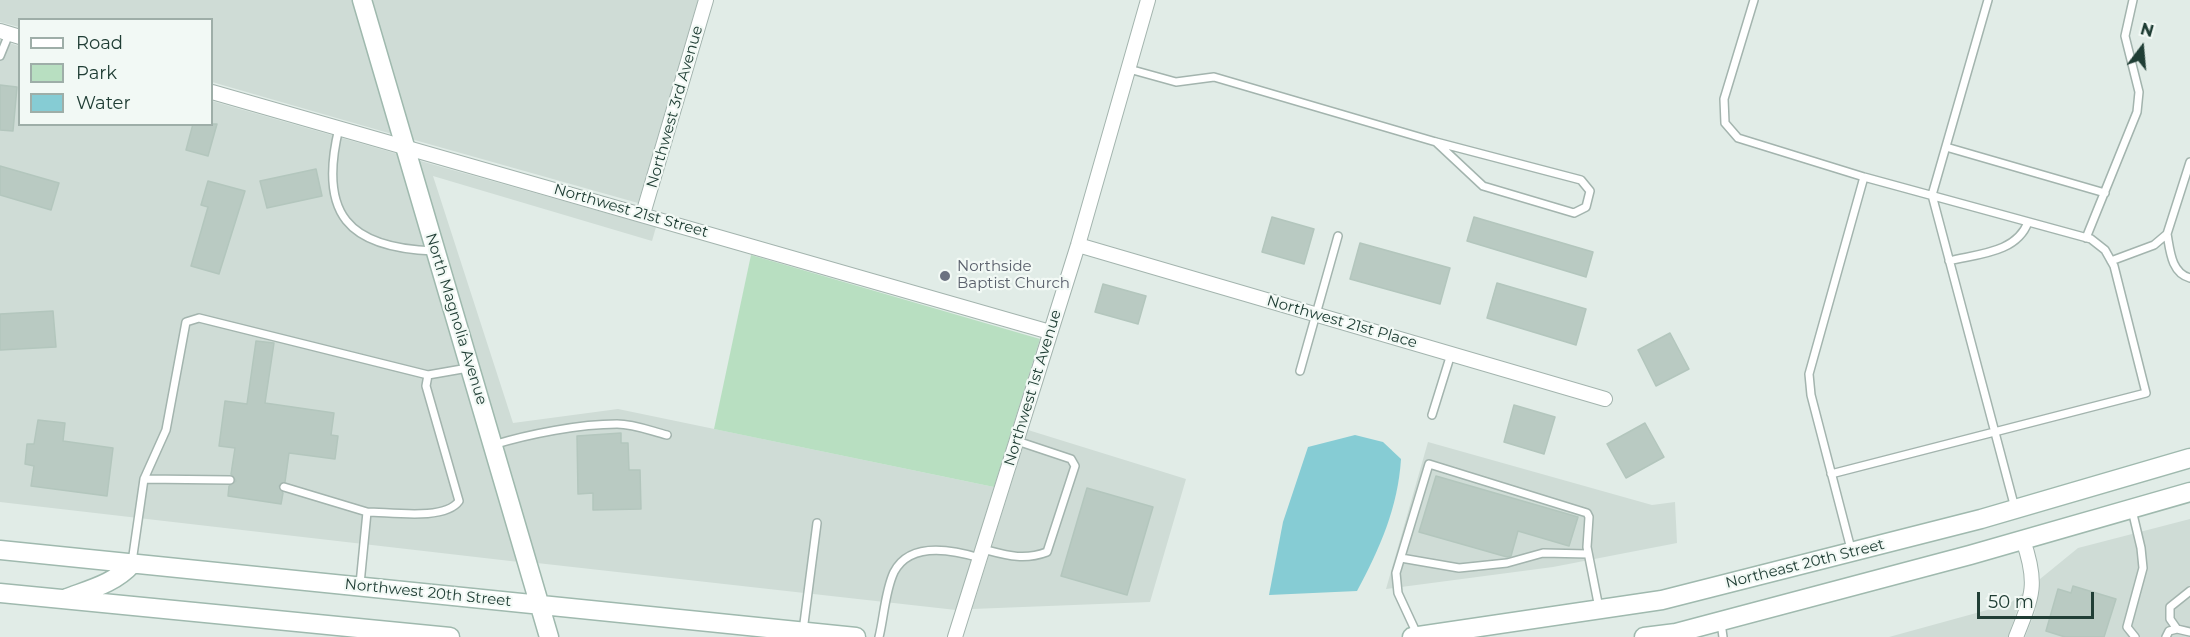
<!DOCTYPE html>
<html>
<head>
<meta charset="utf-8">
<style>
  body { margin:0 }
  #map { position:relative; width:2190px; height:637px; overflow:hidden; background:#e1ece7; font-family:Montserrat,sans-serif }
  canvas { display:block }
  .legend { position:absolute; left:18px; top:18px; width:195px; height:108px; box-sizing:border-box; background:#f2f9f5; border:2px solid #9eaea8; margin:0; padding:8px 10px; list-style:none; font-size:18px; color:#203e35 }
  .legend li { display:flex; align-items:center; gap:12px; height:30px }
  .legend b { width:30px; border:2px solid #9eaea8 }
  .north { position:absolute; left:2112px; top:18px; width:60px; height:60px; -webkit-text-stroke:4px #f2f9f5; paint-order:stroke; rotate:16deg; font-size:16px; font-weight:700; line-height:24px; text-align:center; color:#203e35 }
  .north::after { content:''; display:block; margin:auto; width:21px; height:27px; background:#203e35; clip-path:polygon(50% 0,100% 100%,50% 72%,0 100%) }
  .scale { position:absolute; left:1977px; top:592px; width:117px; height:27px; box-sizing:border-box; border:3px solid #203e35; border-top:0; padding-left:8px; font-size:18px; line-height:21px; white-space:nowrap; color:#203e35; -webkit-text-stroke:4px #f2f9f5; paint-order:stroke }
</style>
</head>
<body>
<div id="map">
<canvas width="2190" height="637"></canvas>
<ul class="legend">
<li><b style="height:8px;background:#fff"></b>Road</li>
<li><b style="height:16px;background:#b8dfc1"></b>Park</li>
<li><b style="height:16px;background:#86ccd4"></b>Water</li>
</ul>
<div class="north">N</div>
<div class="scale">50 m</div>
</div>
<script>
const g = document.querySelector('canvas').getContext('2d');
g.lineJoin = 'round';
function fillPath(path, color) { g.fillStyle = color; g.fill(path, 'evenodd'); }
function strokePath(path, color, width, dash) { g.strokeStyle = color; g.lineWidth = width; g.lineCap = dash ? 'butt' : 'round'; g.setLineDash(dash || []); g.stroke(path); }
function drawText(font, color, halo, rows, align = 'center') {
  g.font = font + ' Montserrat,sans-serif'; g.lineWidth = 4.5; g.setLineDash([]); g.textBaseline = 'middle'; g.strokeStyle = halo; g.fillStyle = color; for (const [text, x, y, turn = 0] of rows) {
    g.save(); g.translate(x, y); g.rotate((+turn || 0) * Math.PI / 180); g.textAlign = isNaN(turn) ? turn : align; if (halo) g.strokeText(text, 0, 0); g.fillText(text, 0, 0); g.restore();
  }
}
const built = new Path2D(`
  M 0,0 L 354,0 L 392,134 L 212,82 L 212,20 L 20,20 L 19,27 L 0,22 Z
  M 371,0 L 698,0 L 638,203 L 411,139 Z
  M 0,40 L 19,46 L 20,124 L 212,124 L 212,101 L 398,154 L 519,562 L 0,502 Z
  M 417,160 L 656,227 L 652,241 L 433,176 L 513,423 L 618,409 L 994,487 L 956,610 L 537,563 Z
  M 1028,430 L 1186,479 L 1150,602 L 972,609 Z
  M 1428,442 L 1652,505 L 1675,502 L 1677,543 L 1553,567 L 1386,589 Z
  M 2190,519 L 2190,637 L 2025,637 L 2035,612 L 2040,579 L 2078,548 Z
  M 2023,593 L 2008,637 L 1889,637 L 2009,604 Z`);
const green = new Path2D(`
  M 751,255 L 1040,339 L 994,487 L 714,429 Z`);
const water = new Path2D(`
  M 1355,435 L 1383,442 L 1401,459 C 1398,507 1380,548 1357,591 L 1269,595 L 1283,522 L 1308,447 Z`);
const building = new Path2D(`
  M 0,85 L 17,87 L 13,131 L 0,130 Z
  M 193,124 L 217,124 L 208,156 L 186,150 Z
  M 0,166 L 59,183 L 51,210 L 0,195 Z
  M 316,169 L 322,196 L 267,208 L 260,181 Z
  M 208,181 L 245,191 L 219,274 L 191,266 L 208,207 L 201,205 Z
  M 1272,217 L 1314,229 L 1304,264 L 1262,252 Z
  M 1474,217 L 1593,252 L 1586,277 L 1467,241 Z
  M 1360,243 L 1450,268 L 1440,304 L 1350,279 Z
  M 1497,283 L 1586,309 L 1576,345 L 1487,318 Z
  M 1103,284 L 1146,296 L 1138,324 L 1095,312 Z
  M 53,311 L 56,347 L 0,350 L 0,314 Z
  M 1670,333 L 1689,369 L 1656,386 L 1638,350 Z
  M 256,341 L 274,343 L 265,403 L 334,413 L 331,435 L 338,436 L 335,459 L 289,453 L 285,482 L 279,486 L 283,493 L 281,504 L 228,496 L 229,486 L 236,481 L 231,474 L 235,448 L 219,446 L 225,401 L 247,404 Z
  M 1514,405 L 1555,417 L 1544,454 L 1504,442 Z
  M 38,420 L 65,423 L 63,441 L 113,448 L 107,496 L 31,486 L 34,466 L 25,464 L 27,444 L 34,444 Z
  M 1645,423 L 1664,457 L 1626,478 L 1607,444 Z
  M 621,433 L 621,443 L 628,443 L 629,470 L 640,470 L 641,509 L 593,510 L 593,493 L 578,494 L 577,436 Z
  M 1436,476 L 1578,517 L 1569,546 L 1518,531 L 1511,556 L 1507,557 L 1419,532 Z
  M 1087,488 L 1153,507 L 1127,595 L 1061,576 Z
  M 2073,586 L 2116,599 L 2104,637 L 2065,637 L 2046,631 L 2058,589 L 2071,593 Z`);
const lane = new Path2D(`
  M 1754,0 L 1724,99 L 1725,123 L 1738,138 L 1864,177 L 2091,239 L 2105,250 L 2114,266 L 2146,393 L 1831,474
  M 1988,0 L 1932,195 L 2015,508
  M 0,56 L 9,34
  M 1129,69 L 1176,82 L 1214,77 L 1436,142 L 1581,180 L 1590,191 L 1586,207 L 1574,213 L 1483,186 L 1436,142
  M 339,128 C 318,214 348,248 434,251
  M 1946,147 L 2105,193
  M 2167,234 C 2170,250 2171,273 2190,278
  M 2086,238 L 2137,112 L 2139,92 L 2125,36 L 2133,0
  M 1949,261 C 1977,254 2017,253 2028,222
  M 2111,261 L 2154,245 L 2167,234 L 2190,162
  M 1300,371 L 1338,236
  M 1432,415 L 1451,354
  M 493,445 C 529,434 580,424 617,424 C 634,424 651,431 667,435
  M 144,479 L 230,480
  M 284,487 L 367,512
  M 2132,510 L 2141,548 L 2143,568 L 2127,627 L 2135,637
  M 983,549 C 1006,555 1023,561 1047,552 L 1075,466 L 1071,459 L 1017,441
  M 1851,549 L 1811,395 L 1809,374 L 1864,177
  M 1401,558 L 1459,568 L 1507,563 L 1543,553 L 1588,554
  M 132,562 L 144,479 L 166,430 L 186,322 L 199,318 L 428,375 L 468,368
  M 360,584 L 367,512 C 390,512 445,521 459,501 L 426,386 L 428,375
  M 1721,623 L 1723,637
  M 2177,629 L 2170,619 L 2170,607 L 2190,591
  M 803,631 L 817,523
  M 1417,634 L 1398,593 L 1396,573 L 1429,464 L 1587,513 L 1589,517 L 1587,547 L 1599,608
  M 879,637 C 884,617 885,591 894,572 C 910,541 954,550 980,558
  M 2166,637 L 2169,631 L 2177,629 L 2190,632`);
const street = new Path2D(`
  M 0,31 L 20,37
  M 212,92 L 1050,332
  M 643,214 L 706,0
  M 1078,245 L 1605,399
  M 955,637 L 1078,245 L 1148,0
  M 2016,637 C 2033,595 2038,583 2023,540`);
const secondary = new Path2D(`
  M 362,0 L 549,637
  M 0,550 L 856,637
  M 0,593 L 450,637
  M 67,598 C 91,589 115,583 132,564
  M 1412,637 L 1662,600 L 1981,519 L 2190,458
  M 1644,637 L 1676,633 L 1970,555 L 2190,492`);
const markers = [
  [945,276,6,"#6b7280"]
];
const streetNames = [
  ["Northwest 3rd Avenue",675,107,-74],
  ["Northwest 21st Street",631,211,16],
  ["North Magnolia Avenue",456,319,73],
  ["Northwest 21st Place",1342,322,16],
  ["Northwest 1st Avenue",1033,388,-73],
  ["Northeast 20th Street",1805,564,-14],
  ["Northwest 20th Street",428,593,6]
];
const worshipNames = [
  ["Northside",957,267],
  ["Baptist Church",957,284]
];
fillPath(built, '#cfdcd6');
fillPath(green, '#b8dfc1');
fillPath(water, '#86ccd4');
fillPath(building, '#b9cac2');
strokePath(building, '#b3c6bd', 1.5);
strokePath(lane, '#a3b4ae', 10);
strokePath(street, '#a3b4ae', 16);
strokePath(secondary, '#9fb9ae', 21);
strokePath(lane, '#fff', 7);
strokePath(street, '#fff', 14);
strokePath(secondary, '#fff', 18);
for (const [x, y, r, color] of markers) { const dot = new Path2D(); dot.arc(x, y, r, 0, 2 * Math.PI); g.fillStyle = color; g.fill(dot); strokePath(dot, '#f2f9f5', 2); }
drawText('15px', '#203e35', '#f2f9f5', streetNames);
drawText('15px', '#5b616d', '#f2f9f5', worshipNames, 'left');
</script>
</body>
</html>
